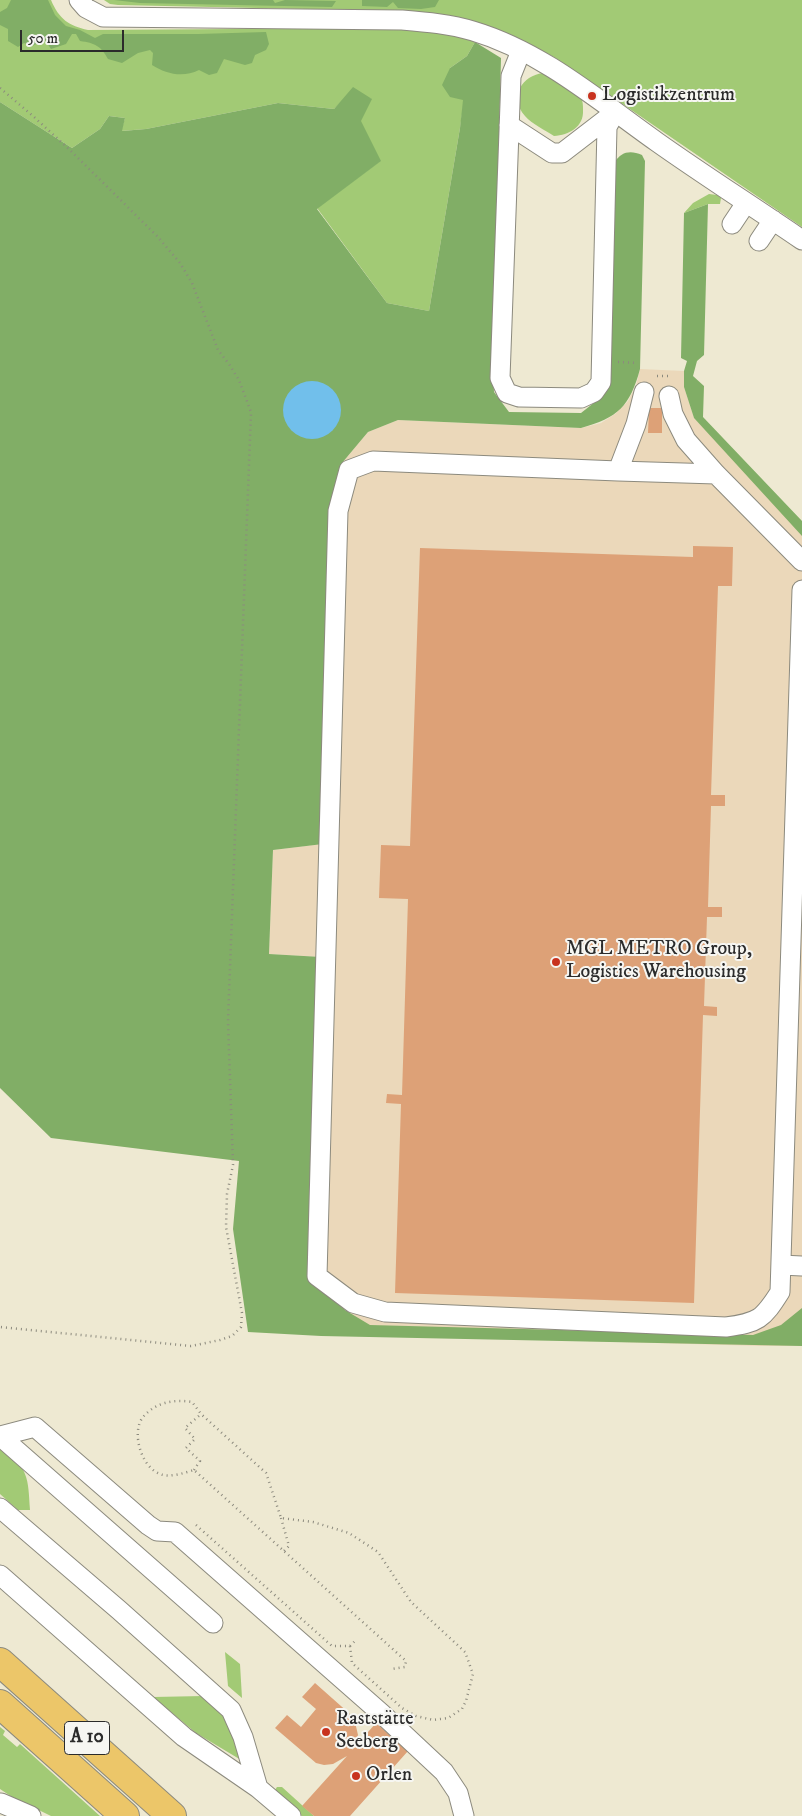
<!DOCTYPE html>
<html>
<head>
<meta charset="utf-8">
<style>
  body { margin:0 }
  #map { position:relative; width:802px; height:1816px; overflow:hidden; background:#eee9d2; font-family:"IM FELL DW Pica",serif }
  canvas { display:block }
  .scale { position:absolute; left:20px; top:30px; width:104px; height:22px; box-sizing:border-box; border:2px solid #2b2b2b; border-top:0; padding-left:6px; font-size:15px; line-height:18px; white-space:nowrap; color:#2b2b2b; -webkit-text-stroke:4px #f6f6f2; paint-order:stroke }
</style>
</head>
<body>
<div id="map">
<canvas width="802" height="1816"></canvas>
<div class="scale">50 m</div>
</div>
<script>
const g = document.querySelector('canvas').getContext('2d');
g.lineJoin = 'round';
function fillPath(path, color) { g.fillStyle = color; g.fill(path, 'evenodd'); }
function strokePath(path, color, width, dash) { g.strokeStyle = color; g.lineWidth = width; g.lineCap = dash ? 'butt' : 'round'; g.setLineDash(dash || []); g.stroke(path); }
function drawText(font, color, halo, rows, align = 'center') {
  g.font = font + ' "IM FELL DW Pica",serif'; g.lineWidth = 4; g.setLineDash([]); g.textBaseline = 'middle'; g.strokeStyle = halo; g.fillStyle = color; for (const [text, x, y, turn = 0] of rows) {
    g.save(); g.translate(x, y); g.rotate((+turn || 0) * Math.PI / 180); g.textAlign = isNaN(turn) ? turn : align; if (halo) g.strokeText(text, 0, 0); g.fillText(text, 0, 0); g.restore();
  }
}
const built = new Path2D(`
  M 640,369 L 684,371 L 684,387 L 694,418 L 802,523 L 802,1346 L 760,1346 L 374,1335 L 312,1280 L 320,957 L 269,954 L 273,850 L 322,844 L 335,490 L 342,463 L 368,432 L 398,420 L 581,428 L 601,423 L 615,414 L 628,401 L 636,386 Z`);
const green = new Path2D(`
  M 0,0 L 51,0 C 59,19 69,26 88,30 L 384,28 C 415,30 446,30 475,42 L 467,56 L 450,68 L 464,100 L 460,128 L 429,311 L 387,303 L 317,208 L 380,161 L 360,121 L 371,98 L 342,101 L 334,109 L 278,103 L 146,129 L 121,131 L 125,118 L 109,116 L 100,129 L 72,148 L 0,102 Z
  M 104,0 L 802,0 L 802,227 L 554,57 L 509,34 L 475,23 L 399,11 L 118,5 L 110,4 Z
  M 544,73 L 549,74 C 557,80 576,91 581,98 C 583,101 583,106 583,110 C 584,127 569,135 554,136 C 545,130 532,124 525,116 C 509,98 521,75 544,73 Z
  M 709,194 L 717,195 L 721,198 L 720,204 L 708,204 L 684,213 L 693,203 Z
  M 0,1448 C 29,1467 28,1478 30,1510 L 18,1510 L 0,1494 Z
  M 225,1652 L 240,1664 L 242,1698 L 228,1686 Z
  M 204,1696 L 228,1718 L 241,1760 L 196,1733 L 153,1697 Z
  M 0,1727 L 5,1731 L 3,1735 L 17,1747 L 20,1744 L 100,1816 L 51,1816 L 12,1797 L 0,1789 Z
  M 277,1787 L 282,1787 L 314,1816 L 302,1816 L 275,1790 Z`);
const forest = new Path2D(`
  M 11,0 L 48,0 L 55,15 L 66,26 L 80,30 L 95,38 L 103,34 L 198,34 L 266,32 L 269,44 L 266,50 L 255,55 L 252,63 L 245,65 L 224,59 L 217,73 L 209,75 L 199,70 C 183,78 166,74 152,65 L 153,53 L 150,50 L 138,53 L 122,63 L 108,59 C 101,46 95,43 80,41 L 76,34 L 72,34 L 66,44 L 51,49 L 45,40 L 32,46 L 24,43 L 18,47 L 8,41 L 8,29 L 0,25 L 0,12 L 7,8 Z
  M 114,0 L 273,0 L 275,3 L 285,0 L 336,1 L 332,7 L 140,3 Z
  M 362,0 L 439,0 L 435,7 L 421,9 L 398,8 L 393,2 L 387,7 L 362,6 Z
  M 475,42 L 501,58 L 493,373 L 494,392 L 509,412 L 581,413 L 600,398 L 615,162 C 621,152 630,150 642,155 L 645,161 L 640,369 C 630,406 618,418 581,428 L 398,420 L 368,432 L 342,463 L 335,490 L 323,844 L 273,850 L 269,954 L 321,957 L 312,1280 L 345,1310 L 370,1325 L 753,1335 L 781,1325 L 802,1308 L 802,1346 L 321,1336 L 248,1332 L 233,1229 L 239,1161 L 51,1138 L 0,1088 L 0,102 L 72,148 L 100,129 L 109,116 L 125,118 L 122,131 L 146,129 L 278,103 L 334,109 L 353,87 L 372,99 L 361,121 L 381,161 L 317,209 L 387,303 L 429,311 L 460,128 L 463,100 L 450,97 L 442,85 L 450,68 L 467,56 Z
  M 708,204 L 704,355 L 697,361 L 693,376 L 704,386 L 703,417 L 802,521 L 802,536 L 694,418 L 684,387 L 684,371 L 687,361 L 681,358 L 684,213 Z`);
const water = new Path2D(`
  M283 410a29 29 0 1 1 58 0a29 29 0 1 1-58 0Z`);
const building = new Path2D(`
  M 649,408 L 662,408 L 662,433 L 648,433 Z
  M 693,546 L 733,547 L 732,586 L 718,586 L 711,795 L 725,795 L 725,806 L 711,806 L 708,907 L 722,907 L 722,917 L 707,917 L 704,1006 L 717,1007 L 717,1016 L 703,1015 L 694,1303 L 395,1293 L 401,1104 L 386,1103 L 387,1094 L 402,1095 L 408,899 L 379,898 L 381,845 L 410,846 L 420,548 L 693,557 Z
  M 315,1683 L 350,1714 L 355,1722 L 358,1735 L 352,1750 L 376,1723 L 408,1751 L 350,1816 L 314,1816 L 302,1806 L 347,1756 L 333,1764 L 324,1765 L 316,1763 L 275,1728 L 287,1715 L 301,1727 L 316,1709 L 302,1697 Z`);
const path = new Path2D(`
  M 0,88 L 33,116 L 71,151 L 157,236 L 180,263 L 192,283 L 218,350 L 229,364 L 239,380 L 251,412 L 228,1021 L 233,1165 L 227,1194 L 226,1227 L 242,1313 L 241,1327 L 232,1336 L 220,1340 L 191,1346 L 0,1327
  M 618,362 L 638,363
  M 657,376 L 668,376
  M 194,1470 L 200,1461 L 186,1448 L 195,1439 L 185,1428 L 201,1414
  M 281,1518 L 289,1546 L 283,1552
  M 196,1525 L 332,1646 L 350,1646 L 357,1639
  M 350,1646 L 352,1663 L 402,1708 L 416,1716 L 433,1720 L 448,1718 L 462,1709 L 466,1701 L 473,1674 L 465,1652 L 411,1602 L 378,1552 L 349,1533 L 313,1522 L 281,1518 L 266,1473 L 201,1414 L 192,1402 C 174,1399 156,1402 143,1417 C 131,1432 141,1467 160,1474 C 170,1478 184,1473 194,1470 L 406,1661 L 405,1667 L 392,1669`);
const minor = new Path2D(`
  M 79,0 L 86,8 L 103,17 L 402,20 C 426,22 450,24 473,31 C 543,52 599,101 657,142 C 705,176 754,207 802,240
  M 521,51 L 511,76 L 500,378 L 507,393 L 519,397 L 581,398 L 594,392 L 601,382 L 607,127 L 615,112
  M 509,125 L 552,153 L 562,153 L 614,113
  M 732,224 L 746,203
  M 759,241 L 773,220
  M 644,392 L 636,424 L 618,471 L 373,461 L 349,470 L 338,511 L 317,1276 L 353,1303 L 385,1312 L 726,1327 C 758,1323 763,1319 780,1292 L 802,590
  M 669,396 L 673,414 L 686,440 L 716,474 L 802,561
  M 618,471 L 716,474
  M 781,1265 L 802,1266
  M 0,1436 L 35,1427 L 148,1525 L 157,1531 L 175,1532 L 382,1714 L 444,1772 L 458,1793 L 464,1816
  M 0,1436 L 213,1623
  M 0,1508 L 119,1610 L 231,1710 L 243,1737 L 258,1788 L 291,1816
  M 0,1575 L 184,1737 L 258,1788
  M 1,1803 L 31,1816`);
const highway = new Path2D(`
  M 0,1662 L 172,1816
  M 0,1704 L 125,1816`);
const markers = [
  [592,96,5,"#c8321e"],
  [556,962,5,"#c8321e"],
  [326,1732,5,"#c8321e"],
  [356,1776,5,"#c8321e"]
];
const shields = [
  [87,1738,45]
];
const shieldNames = [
  ["A 10",87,1738]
];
const poiNames = [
  ["Logistikzentrum",602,96],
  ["MGL METRO Group,",566,950],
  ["Logistics Warehousing",566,973],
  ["Raststätte",336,1720],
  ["Seeberg",336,1743],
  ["Orlen",366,1776]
];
fillPath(built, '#ebd8ba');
fillPath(green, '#a2ca75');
fillPath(forest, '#81ae66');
fillPath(water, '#71bfeb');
fillPath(building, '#dda177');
strokePath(minor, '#8c8a7e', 21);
strokePath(highway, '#8c8a7e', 30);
strokePath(path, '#8c8a7e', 2.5, [1, 4]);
strokePath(minor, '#fff', 19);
strokePath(highway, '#ecc669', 28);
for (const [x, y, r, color] of markers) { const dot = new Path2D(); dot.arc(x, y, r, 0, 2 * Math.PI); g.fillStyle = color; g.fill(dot); strokePath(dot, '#f6f6f2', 2); }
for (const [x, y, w] of shields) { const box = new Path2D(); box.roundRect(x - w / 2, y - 16.5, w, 33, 4); g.fillStyle = '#f6f6f2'; g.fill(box); strokePath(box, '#2b2b2b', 1); }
drawText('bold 19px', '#2b2b2b', null, shieldNames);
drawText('20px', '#2b2b2b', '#f6f6f2', poiNames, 'left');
</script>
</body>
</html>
